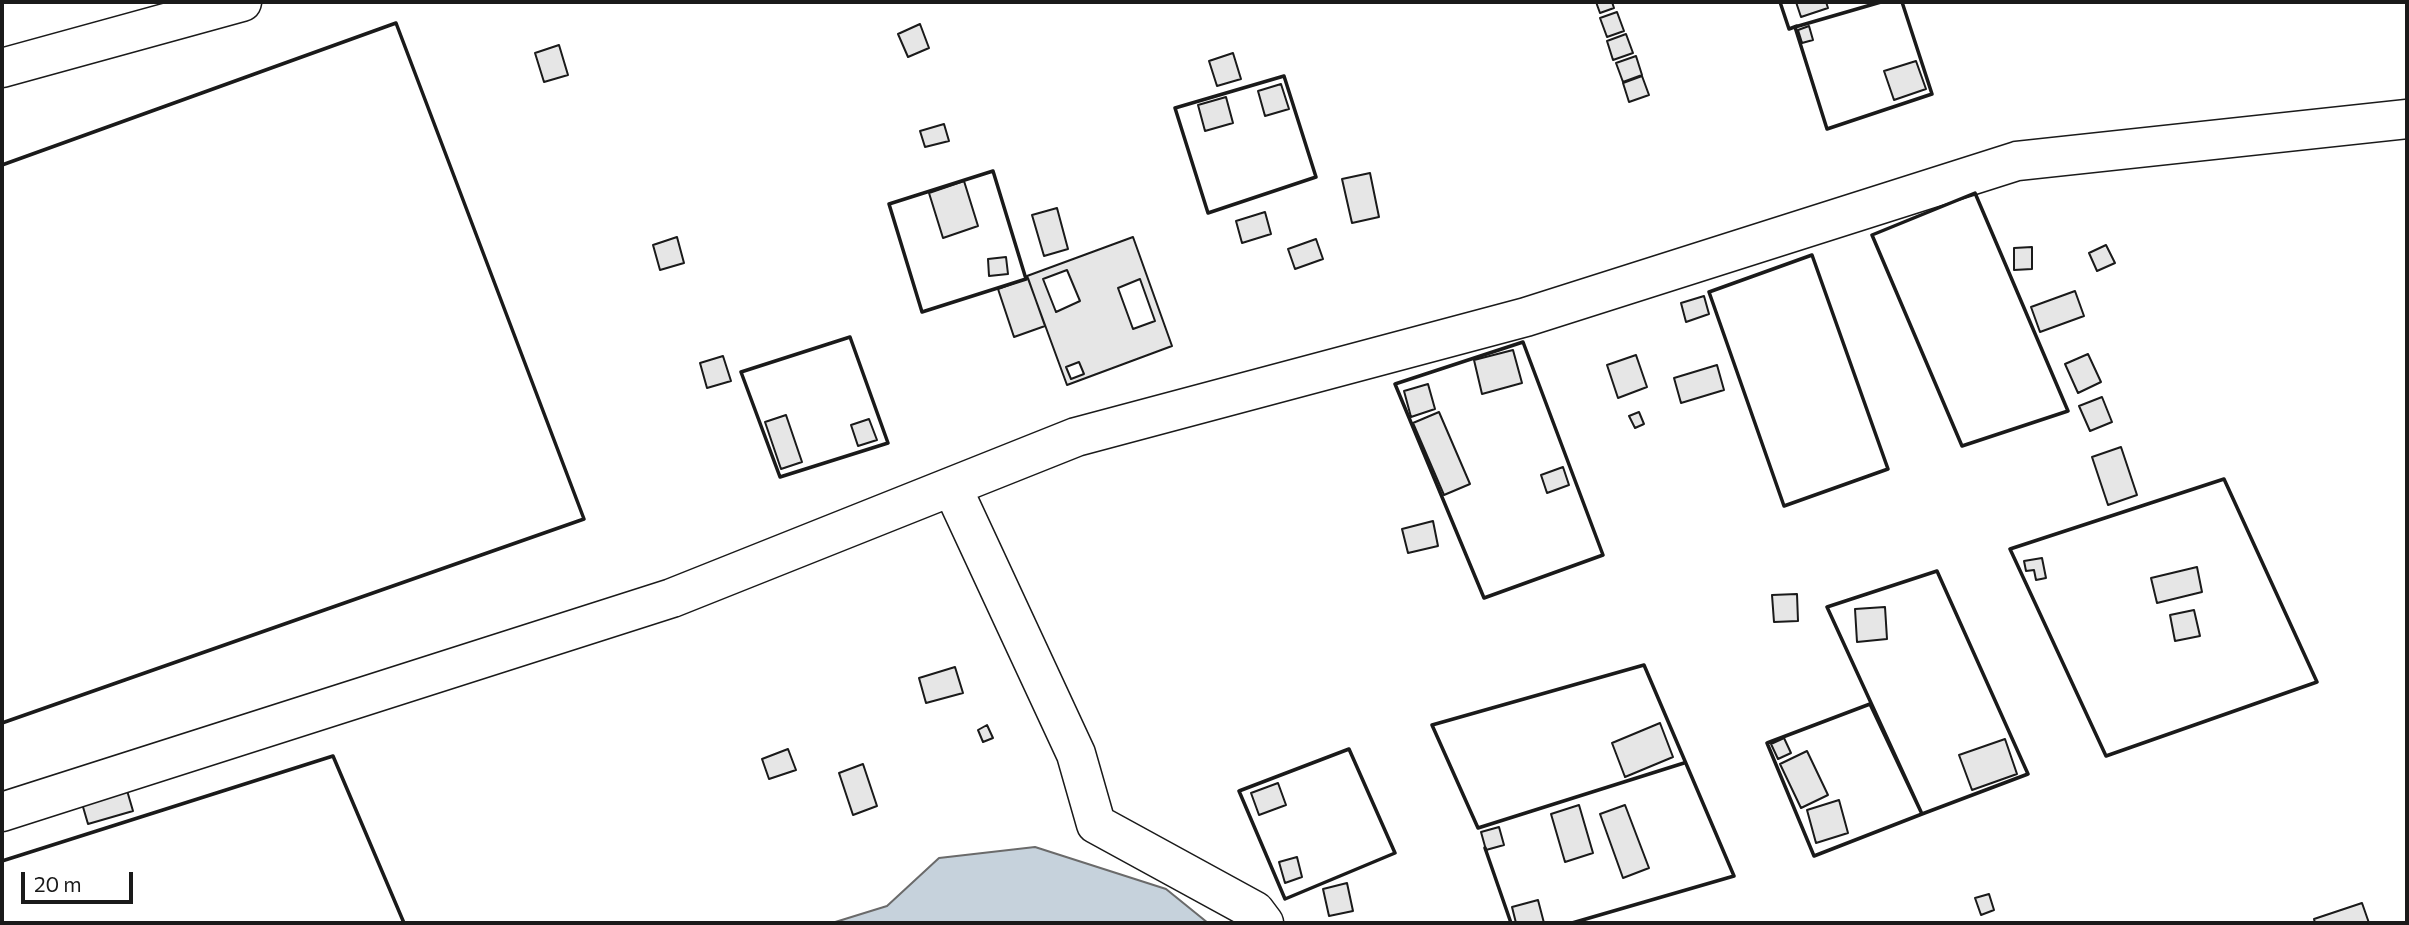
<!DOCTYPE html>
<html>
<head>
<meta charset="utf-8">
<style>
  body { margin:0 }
  #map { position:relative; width:2409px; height:925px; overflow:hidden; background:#fff; font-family:Commissioner,sans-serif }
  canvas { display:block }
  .frame { position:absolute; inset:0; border:4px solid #1a1a1a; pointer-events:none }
  .scale { position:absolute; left:21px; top:872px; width:112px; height:32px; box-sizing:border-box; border:4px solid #1a1a1a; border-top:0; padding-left:9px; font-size:21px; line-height:24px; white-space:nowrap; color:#1a1a1a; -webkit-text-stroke:5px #fff; paint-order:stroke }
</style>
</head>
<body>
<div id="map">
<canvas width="2409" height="925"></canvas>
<div class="frame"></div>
<div class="scale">20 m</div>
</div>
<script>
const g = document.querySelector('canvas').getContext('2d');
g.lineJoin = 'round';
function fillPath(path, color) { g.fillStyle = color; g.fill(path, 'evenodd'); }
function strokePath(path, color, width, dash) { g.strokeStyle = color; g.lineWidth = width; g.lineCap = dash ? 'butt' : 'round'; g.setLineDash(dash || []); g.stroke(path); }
const water = new Path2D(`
  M 1035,847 L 1166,889 L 1208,923 L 832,923 L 887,906 L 939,858 Z`);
const building = new Path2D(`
  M 1596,2 L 1612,2 L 1614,8 L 1600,13 Z
  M 1796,2 L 1826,2 L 1828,8 L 1801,17 Z
  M 1617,12 L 1624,31 L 1607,37 L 1600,18 Z
  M 920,24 L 929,48 L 908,57 L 898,34 Z
  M 1809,26 L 1813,40 L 1802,43 L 1798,30 Z
  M 1626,34 L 1633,53 L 1613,60 L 1607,41 Z
  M 559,45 L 568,75 L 544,82 L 535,53 Z
  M 1233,53 L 1241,79 L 1217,86 L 1209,61 Z
  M 1636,56 L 1642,75 L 1623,82 L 1616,63 Z
  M 1916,61 L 1926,89 L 1894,100 L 1884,71 Z
  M 1642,76 L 1649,95 L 1629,102 L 1623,83 Z
  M 1281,84 L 1289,109 L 1265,116 L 1258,91 Z
  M 1226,97 L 1233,123 L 1205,131 L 1198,105 Z
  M 944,124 L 949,141 L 925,147 L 920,131 Z
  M 1370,173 L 1379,217 L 1352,223 L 1342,179 Z
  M 964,181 L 978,226 L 943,238 L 929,193 Z
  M 1057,208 L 1068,249 L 1044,256 L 1032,215 Z
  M 1265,212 L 1271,234 L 1242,243 L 1236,221 Z
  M 677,237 L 684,263 L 660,270 L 653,245 Z
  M 1133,237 L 1172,346 L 1067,385 L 1027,276 Z
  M 1316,239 L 1323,259 L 1295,269 L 1288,249 Z
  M 2106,245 L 2115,263 L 2097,271 L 2089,253 Z
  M 2032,247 L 2032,269 L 2014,270 L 2014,248 Z
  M 1006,257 L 1008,274 L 989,276 L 988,259 Z
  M 1067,270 L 1080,301 L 1056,312 L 1043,279 Z
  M 1028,278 L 1045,326 L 1014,337 L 998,289 Z
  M 1140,279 L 1155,321 L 1133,329 L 1118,288 Z
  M 2075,291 L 2084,316 L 2040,332 L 2031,307 Z
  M 1704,296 L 1709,314 L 1686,322 L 1681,303 Z
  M 1513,350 L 1522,383 L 1482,394 L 1474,360 Z
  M 2088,354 L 2101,382 L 2078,393 L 2065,364 Z
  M 1636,355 L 1647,387 L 1618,398 L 1607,365 Z
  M 723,356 L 731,381 L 707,388 L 700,363 Z
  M 1079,362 L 1084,374 L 1071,379 L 1066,367 Z
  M 1717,365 L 1724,390 L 1681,403 L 1674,378 Z
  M 1428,384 L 1435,409 L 1411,417 L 1404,391 Z
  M 2102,397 L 2112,422 L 2090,431 L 2079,406 Z
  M 1439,412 L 1470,484 L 1444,495 L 1413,423 Z
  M 1639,412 L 1644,424 L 1635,428 L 1629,416 Z
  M 786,415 L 802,462 L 781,469 L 765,422 Z
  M 869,419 L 877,440 L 858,446 L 851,425 Z
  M 2121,447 L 2137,495 L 2108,505 L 2092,457 Z
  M 1563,467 L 1569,485 L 1547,493 L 1541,475 Z
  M 1433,521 L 1438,546 L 1408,553 L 1402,529 Z
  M 2042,558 L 2046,578 L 2036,580 L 2034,570 L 2026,571 L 2024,561 Z
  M 2197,567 L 2202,592 L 2157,603 L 2151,578 Z
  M 1797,594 L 1798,621 L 1774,622 L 1772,595 Z
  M 1885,607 L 1887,639 L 1857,642 L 1855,609 Z
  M 2194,610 L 2200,636 L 2175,641 L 2170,615 Z
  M 955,667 L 963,693 L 926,703 L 919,678 Z
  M 1660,723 L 1673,757 L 1625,777 L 1612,743 Z
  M 987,725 L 993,738 L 983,742 L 978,730 Z
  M 1784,738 L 1791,753 L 1778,759 L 1771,744 Z
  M 2005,739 L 2017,774 L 1972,790 L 1959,755 Z
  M 788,749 L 796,770 L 769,779 L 762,759 Z
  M 1807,751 L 1828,795 L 1801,808 L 1780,764 Z
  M 863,764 L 877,806 L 853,815 L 839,773 Z
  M 1278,783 L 1286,805 L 1259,815 L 1251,793 Z
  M 126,787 L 133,811 L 88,824 L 81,800 Z
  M 1839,800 L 1848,833 L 1816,843 L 1807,810 Z
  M 1579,805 L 1593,853 L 1565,862 L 1551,814 Z
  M 1625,805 L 1649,868 L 1623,878 L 1600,814 Z
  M 1499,827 L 1504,845 L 1486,850 L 1481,832 Z
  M 1297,857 L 1302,877 L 1285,883 L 1279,862 Z
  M 1347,883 L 1353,911 L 1329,916 L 1323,889 Z
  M 1989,894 L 1994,910 L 1981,915 L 1975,898 Z
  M 1538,900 L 1544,923 L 1516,923 L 1512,907 Z
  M 2362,903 L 2369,923 L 2315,923 L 2314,919 Z`);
const minor = new Path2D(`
  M 2,68 L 242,2
  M 952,487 L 1076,754 L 1096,824 L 1255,911 L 1264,923
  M 2,812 L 672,598 L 1076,437 L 1526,317 L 2017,161 L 2407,119`);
const wall = new Path2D(`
  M 1780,2 L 1789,29 L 1797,26
  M 1881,2 L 1795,27 L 1827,129 L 1932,94 L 1902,2
  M 1284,76 L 1316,177 L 1208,213 L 1175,108 Z
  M 2,165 L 396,23 L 584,519 L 2,723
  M 993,171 L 1026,279 L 922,312 L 889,204 Z
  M 1975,193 L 2068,411 L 1962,446 L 1872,235 Z
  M 1812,255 L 1888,469 L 1784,506 L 1709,292 Z
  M 850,337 L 888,443 L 780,477 L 741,372 Z
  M 1523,342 L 1603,555 L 1484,598 L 1395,384 Z
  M 2224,479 L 2317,682 L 2106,756 L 2010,549 Z
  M 1937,571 L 2028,774 L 1922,814 L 1827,607 Z
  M 1870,704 L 1922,814 L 1814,856 L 1767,743 Z
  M 1349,749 L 1395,853 L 1285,899 L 1239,791 Z
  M 1485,848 L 1511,923
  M 2,861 L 333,756 L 404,923
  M 1572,923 L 1734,876 L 1644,665 L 1432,725 L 1478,828 L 1684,763`);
fillPath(water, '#c6d2dc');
strokePath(water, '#6a6a6a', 2);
fillPath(building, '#e6e6e6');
strokePath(building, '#1a1a1a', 2);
strokePath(minor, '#1a1a1a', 41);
strokePath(minor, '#fff', 38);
strokePath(wall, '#1a1a1a', 3.5);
</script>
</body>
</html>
